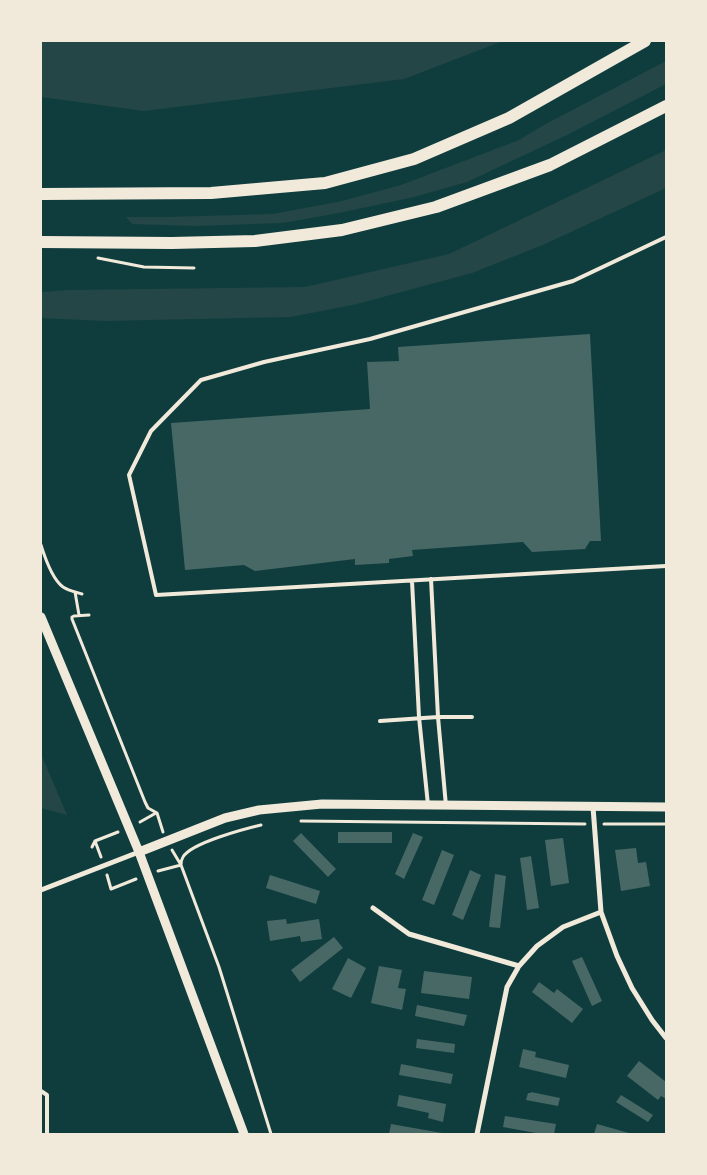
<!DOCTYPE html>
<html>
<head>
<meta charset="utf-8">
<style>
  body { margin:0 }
  #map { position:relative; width:707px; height:1175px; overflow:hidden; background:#0f3d3e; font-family:"Times New Roman",serif }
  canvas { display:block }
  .frame { position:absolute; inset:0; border:42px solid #f1e9da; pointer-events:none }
</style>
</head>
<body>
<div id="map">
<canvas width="707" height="1175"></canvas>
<div class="frame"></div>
</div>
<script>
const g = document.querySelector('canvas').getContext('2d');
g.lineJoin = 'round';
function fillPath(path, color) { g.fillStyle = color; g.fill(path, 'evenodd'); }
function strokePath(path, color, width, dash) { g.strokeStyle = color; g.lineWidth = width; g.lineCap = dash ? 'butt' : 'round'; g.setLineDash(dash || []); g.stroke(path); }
const green = new Path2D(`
  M 41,41 L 503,41 L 404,79 L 144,111 L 41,97 Z
  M 666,61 L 666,84 L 565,136 L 467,182 L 414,197 L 339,213 L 283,223 L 195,226 L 132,224 L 126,217 L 165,217 L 273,214 L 342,201 L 401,185 L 519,140 L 544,125 Z
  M 666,150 L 666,188 L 545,244 L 472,273 L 357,304 L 291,317 L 105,321 L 41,318 L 41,292 L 69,290 L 305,287 L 449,254 Z
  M 41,754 L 67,815 L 41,808 Z`);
const building = new Path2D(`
  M 590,334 L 601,541 L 590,541 L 585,549 L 532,552 L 523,542 L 412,550 L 413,556 L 389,559 L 389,563 L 355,565 L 355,559 L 255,571 L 244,565 L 185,570 L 171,423 L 370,409 L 367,362 L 399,361 L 398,347 Z
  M 338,832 L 392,832 L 392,843 L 338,843 Z
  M 301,833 L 336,869 L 328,877 L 293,841 Z
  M 413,833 L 423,837 L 404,879 L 395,874 Z
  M 563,838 L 569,883 L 551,886 L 545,840 Z
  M 636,848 L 638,863 L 646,862 L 650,886 L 621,891 L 615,850 Z
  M 442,850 L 454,855 L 434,905 L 422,900 Z
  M 531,856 L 539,908 L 527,910 L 520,858 Z
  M 470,870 L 481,875 L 463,920 L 452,915 Z
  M 495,874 L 506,876 L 500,928 L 489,927 Z
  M 270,875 L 320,891 L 316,904 L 266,888 Z
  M 286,919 L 287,924 L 319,919 L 322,939 L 301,942 L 300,936 L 270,941 L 267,921 Z
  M 334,937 L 343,948 L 300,982 L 291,970 Z
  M 582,957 L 602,1001 L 592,1006 L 572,961 Z
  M 348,958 L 366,968 L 351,998 L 332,989 Z
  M 379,966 L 402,970 L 398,988 L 406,989 L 402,1010 L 371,1003 Z
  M 424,971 L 472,977 L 469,999 L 421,993 Z
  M 539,982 L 554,993 L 557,989 L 583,1009 L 572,1023 L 532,992 Z
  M 417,1005 L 467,1015 L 464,1026 L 415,1016 Z
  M 417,1039 L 455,1044 L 454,1053 L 416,1048 Z
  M 523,1049 L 536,1052 L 535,1057 L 569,1065 L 566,1078 L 519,1067 Z
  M 639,1061 L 666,1082 L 666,1099 L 661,1096 L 658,1100 L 627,1076 Z
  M 401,1064 L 453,1074 L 451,1084 L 399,1075 Z
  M 531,1092 L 560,1098 L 558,1106 L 526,1100 L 528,1093 L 531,1093 Z
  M 399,1095 L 446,1104 L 443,1122 L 428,1118 L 429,1113 L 397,1106 Z
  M 621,1095 L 653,1115 L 648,1122 L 616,1102 Z
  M 505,1116 L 556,1124 L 554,1134 L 541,1134 L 503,1127 Z
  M 391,1124 L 442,1133 L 442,1134 L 389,1134 Z
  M 597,1124 L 629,1133 L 629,1134 L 594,1134 Z`);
const path = new Path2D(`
  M 98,258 L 144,267 L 194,268
  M 41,545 C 45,558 52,579 63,587 C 69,591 76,592 82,594
  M 75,592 L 79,615
  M 89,615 L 74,616 L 72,617 L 72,619 L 145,802 L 148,808 L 157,813 L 163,832
  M 301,821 L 585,824
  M 140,822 L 156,813
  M 604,824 L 666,824
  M 261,825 C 244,829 191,843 183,857 C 181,860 181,862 181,865 L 219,967 L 271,1134
  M 95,841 L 118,832
  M 92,847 L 95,841 L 101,857
  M 158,871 L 181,865 L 172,850
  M 107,875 L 111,889 L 136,879`);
const service = new Path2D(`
  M 666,237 L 573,281 L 370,339 L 264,362 L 201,380 L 151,431 L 129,475 L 156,595 L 666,566
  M 431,579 L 438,717 L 446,806
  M 412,581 L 419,717 L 428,805
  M 380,721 L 438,717 L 472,717
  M 41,1091 L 47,1095 L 47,1134`);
const minor = new Path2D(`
  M 593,807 L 601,912 L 617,956 L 632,988 L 652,1020 L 666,1038
  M 41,890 L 139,852
  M 373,908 L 409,934 L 519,966
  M 477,1134 L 507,987 L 519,966 L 537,946 L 563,927 L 601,912`);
const tertiary = new Path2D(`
  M 41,617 L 139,852 L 244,1134
  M 139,852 L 225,818 L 259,810 L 322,804 L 666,807`);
const motorway = new Path2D(`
  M 41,194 L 211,193 L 325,183 L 414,159 L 509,118 L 645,41
  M 41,242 L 172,243 L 255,241 L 342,230 L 436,207 L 550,165 L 666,106`);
fillPath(green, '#244646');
fillPath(building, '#486865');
strokePath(path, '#f1e9da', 3);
strokePath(service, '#f1e9da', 4);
strokePath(minor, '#f1e9da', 5);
strokePath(tertiary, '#f1e9da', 9);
strokePath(motorway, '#f1e9da', 12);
</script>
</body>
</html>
